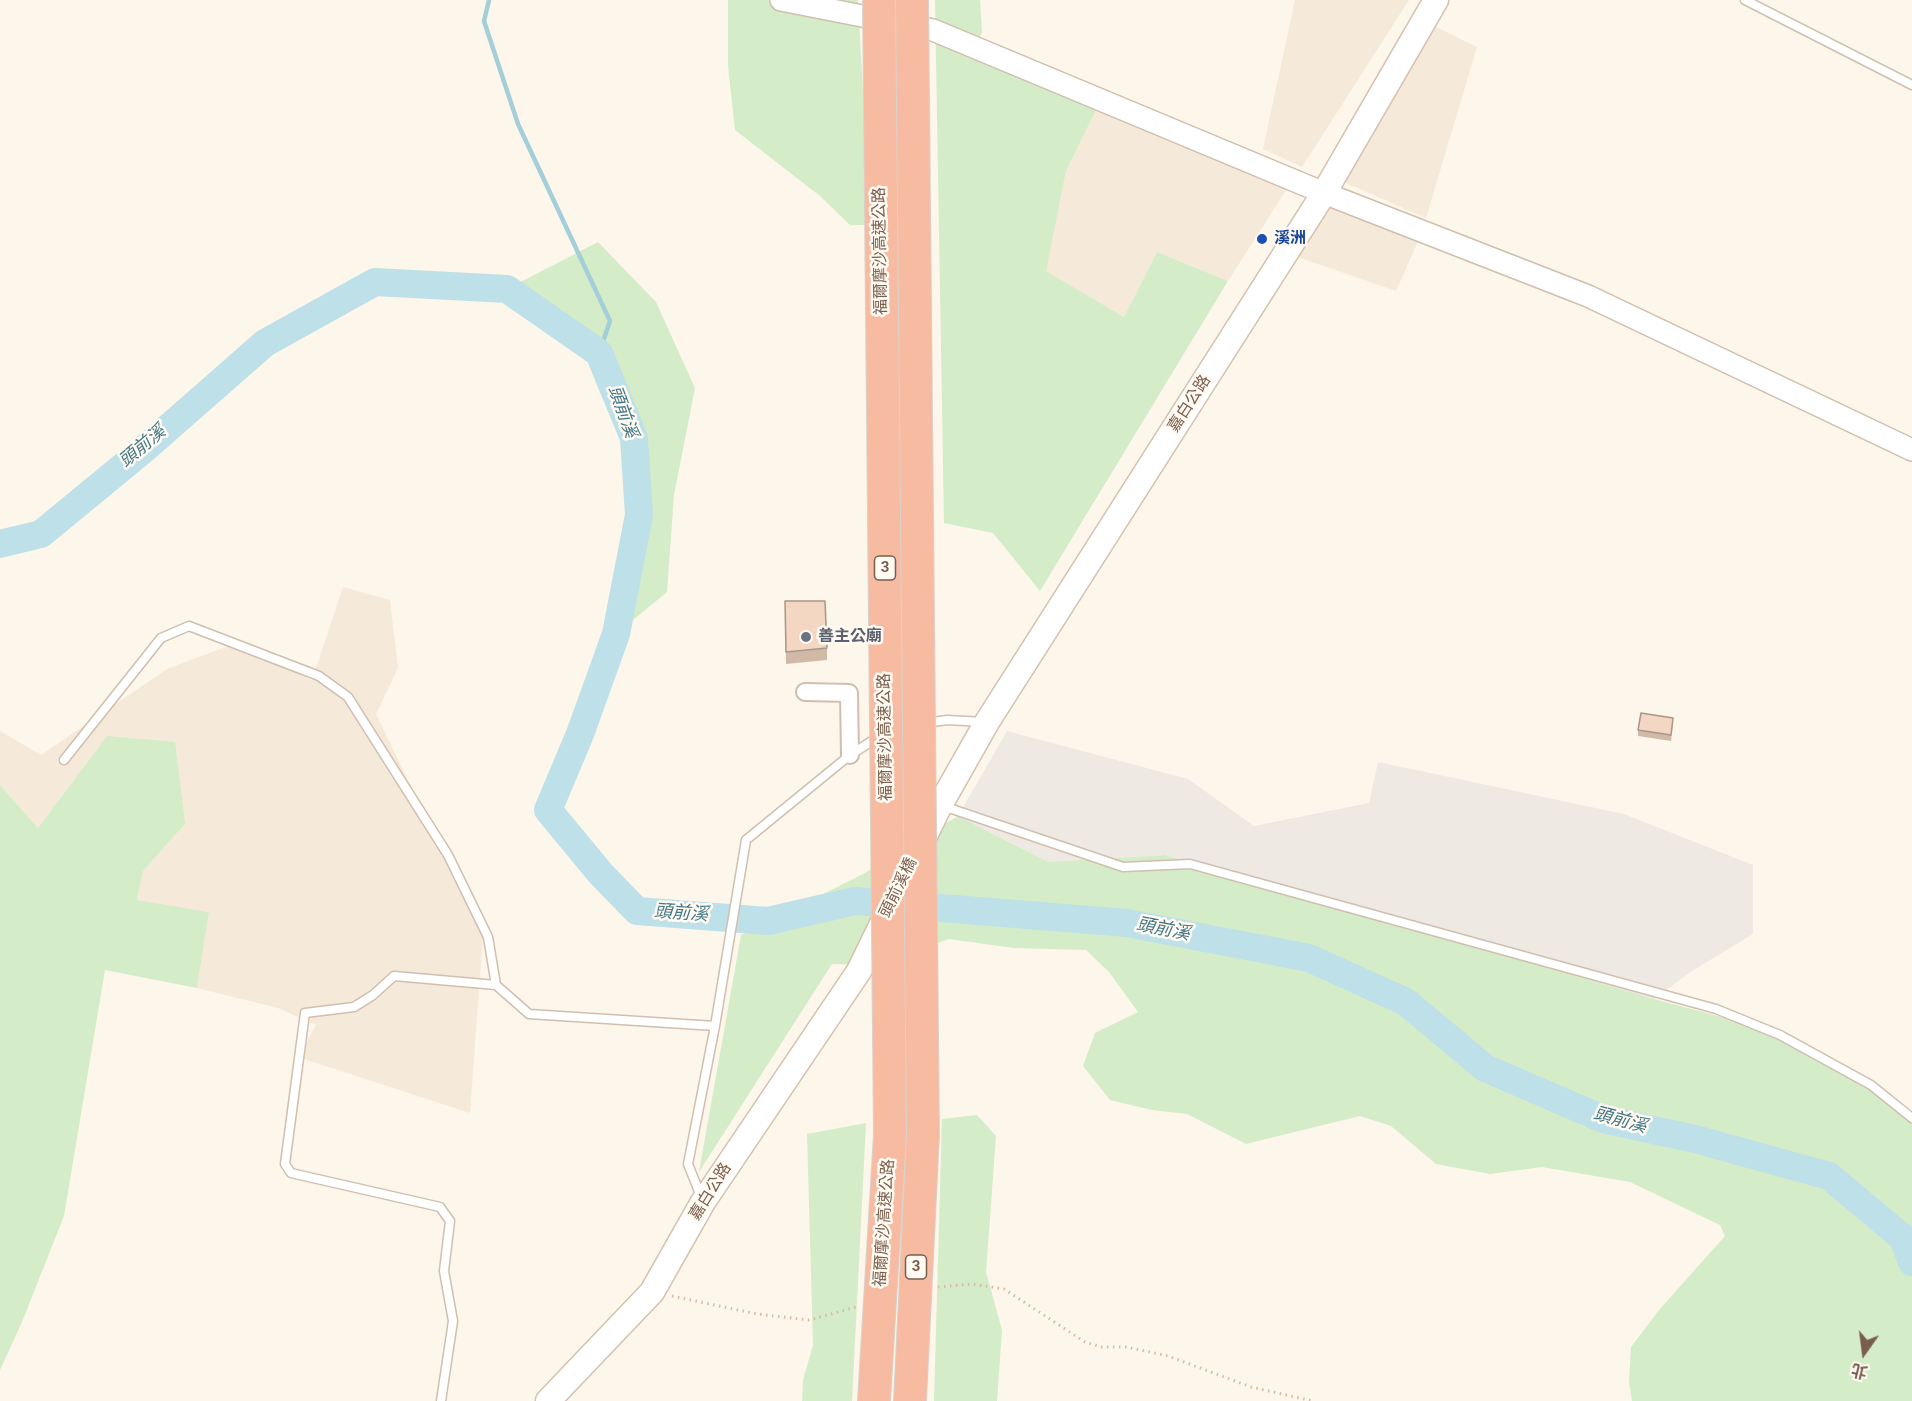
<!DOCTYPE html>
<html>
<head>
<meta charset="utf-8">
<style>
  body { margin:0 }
  #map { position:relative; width:1912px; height:1401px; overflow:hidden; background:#fdf6eb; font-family:Roboto,"Noto Sans TC",sans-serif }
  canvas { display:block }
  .north { position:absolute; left:1834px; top:1323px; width:60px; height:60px; -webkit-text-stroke:4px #fffaf2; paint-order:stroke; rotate:194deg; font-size:16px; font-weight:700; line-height:24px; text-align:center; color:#795e4d }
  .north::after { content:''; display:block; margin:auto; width:21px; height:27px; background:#795e4d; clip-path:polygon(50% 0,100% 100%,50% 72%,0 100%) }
</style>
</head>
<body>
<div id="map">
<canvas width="1912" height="1401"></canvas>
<div class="north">北</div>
</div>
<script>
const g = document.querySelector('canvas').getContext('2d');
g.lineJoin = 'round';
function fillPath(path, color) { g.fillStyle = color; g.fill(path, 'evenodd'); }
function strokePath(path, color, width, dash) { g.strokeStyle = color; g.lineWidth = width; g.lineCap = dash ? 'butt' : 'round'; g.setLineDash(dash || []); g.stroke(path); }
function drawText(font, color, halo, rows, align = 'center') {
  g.font = font + ' Roboto,"Noto Sans TC",sans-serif'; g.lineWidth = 5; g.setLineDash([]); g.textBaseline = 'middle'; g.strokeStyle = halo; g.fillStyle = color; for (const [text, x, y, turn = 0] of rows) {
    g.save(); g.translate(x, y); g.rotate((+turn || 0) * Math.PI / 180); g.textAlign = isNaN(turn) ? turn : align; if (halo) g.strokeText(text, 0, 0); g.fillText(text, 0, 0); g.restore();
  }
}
const residential = new Path2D(`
  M 1295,0 L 1409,0 L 1302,167 L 1263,149 Z
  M 1432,25 L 1477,47 L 1426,218 L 1334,178 Z
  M 1100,102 L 1290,184 L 1228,281 L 1157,252 L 1124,317 L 1045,271 L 1066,171 Z
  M 1321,198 L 1419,239 L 1396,291 L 1286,253 Z
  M 343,587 L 390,600 L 398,668 L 376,714 L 483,936 L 470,1113 L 304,1059 L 307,1041 L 316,1025 L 278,1008 L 197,988 L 209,912 L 137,901 L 143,871 L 185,824 L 107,736 L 38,828 L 0,785 L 0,731 L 41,755 L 167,669 L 234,644 L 312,680 Z`);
const industrial = new Path2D(`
  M 1007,731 L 1188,779 L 1254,826 L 1369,803 L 1378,762 L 1624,814 L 1753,865 L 1753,934 L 1692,971 L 1654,999 L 1165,855 L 1048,862 L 958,816 Z`);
const green = new Path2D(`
  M 728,0 L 766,0 L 800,7 L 801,0 L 858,0 L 870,225 L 850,225 L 820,196 L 735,130 L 728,66 Z
  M 935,0 L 980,0 L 982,32 L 975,52 L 1100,102 L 1066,171 L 1046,271 L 1124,317 L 1157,252 L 1228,281 L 1040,591 L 993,533 L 944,523 Z
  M 598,242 L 656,302 L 695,388 L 674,495 L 667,592 L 616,634 L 639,515 L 634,438 L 599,353 L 507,289 Z
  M 107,736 L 175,742 L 185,824 L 143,871 L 137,900 L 209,912 L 197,988 L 105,970 L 64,1216 L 22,1322 L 0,1370 L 0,785 L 38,828 Z
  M 958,816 L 1048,862 L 1165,855 L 1654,999 L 1770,1030 L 1871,1085 L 1912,1118 L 1912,1401 L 1632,1401 L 1629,1382 L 1631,1347 L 1659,1310 L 1725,1236 L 1720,1225 L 1630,1182 L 1542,1167 L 1490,1174 L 1436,1164 L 1391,1126 L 1360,1116 L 1246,1144 L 1187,1114 L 1152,1110 L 1110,1100 L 1083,1066 L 1095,1033 L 1138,1012 L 1109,972 L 1086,950 L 1014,948 L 949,939 L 874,965 L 832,964 L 699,1172 L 741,935 L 865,873 Z
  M 977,1115 L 996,1136 L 986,1272 L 1002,1330 L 997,1401 L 934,1401 L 942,1119 Z
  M 866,1123 L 852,1401 L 802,1401 L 803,1380 L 813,1345 L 807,1134 Z`);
const stream = new Path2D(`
  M 489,0 L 484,21 L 518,124 L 610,321 L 599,353`);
const river = new Path2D(`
  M 0,544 L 41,534 L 143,450 L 265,343 L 375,282 L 507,289 L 599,353 L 634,438 L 639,515 L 616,634 L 580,734 L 548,810 L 601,874 L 637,911 L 768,921 L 855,901 L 1127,923 L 1309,958 L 1406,1002 L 1485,1068 L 1603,1119 L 1695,1139 L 1829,1176 L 1903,1238 L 1912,1262`);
const path = new Path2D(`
  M 938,1287 L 972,1284 L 1004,1289 L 1085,1342 L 1102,1347 L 1126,1347 L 1168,1356 L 1251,1387 L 1313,1401
  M 672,1296 L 757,1314 L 809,1320 L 856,1307`);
const service = new Path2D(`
  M 1745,0 L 1912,85
  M 926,723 L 947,720 L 985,722
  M 64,760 L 161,638 L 189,626 L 319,676 L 348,697 L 448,855 L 488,937 L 496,985 L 529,1014 L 715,1026
  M 943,806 L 1123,867 L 1190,864 L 1716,1009 L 1780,1035 L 1871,1085 L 1912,1118
  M 702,1199 L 688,1164 L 715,1026 L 746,840 L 850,755 L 880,736
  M 441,1401 L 453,1321 L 444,1271 L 450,1221 L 440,1207 L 291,1173 L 285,1164 L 305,1013 L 354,1007 L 373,995 L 394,976 L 496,985`);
const minor = new Path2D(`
  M 805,692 L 849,693 L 850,755`);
const tertiary = new Path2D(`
  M 781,0 L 933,30 L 1324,193 L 1588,296 L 1912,450`);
const secondary = new Path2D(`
  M 548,1401 L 652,1292 L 703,1202 L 859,971 L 940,805 L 987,722 L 1324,193 L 1436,0`);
const motorway = new Path2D(`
  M 874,1401 L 890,1135
  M 910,1401 L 923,1134`);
const motorwayBridge = new Path2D(`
  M 879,0 L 890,1135
  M 912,0 L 923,1134`);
const wall = new Path2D(`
  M 785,601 L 827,648 L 827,660 L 786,664 Z
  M 1673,724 L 1671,741 L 1638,736 L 1638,730 Z`);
const building = new Path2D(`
  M 785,601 L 825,601 L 827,648 L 786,652 Z
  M 1641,713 L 1673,718 L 1671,735 L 1638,730 Z`);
const markers = [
  [1262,239,6,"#1a4fb4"],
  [806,637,6,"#6b7280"]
];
const shields = [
  [885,568,21],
  [916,1267,21]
];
const shieldNames = [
  ["3",885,568],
  ["3",916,1267]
];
const transitNames = [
  ["溪洲",1274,239]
];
const streetNames = [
  ["福爾摩沙高速公路",881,251,-91],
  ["嘉白公路",1190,404,-57],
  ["福爾摩沙高速公路",886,737,-91],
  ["頭前溪橋",899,888,-64],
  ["嘉白公路",711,1192,-58],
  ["福爾摩沙高速公路",885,1223,-86]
];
const worshipNames = [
  ["善主公廟",818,637]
];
const waterNames = [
  ["頭前溪",622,412,70],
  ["頭前溪",143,447,-40],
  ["頭前溪",681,914,4],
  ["頭前溪",1163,930,11],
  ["頭前溪",1620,1121,15]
];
fillPath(residential, '#f5e9d9');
fillPath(industrial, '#eee9e3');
fillPath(green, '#d5ecc8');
strokePath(stream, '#a4cfd9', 4.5);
strokePath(river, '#bee0e8', 28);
strokePath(service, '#d0bfaf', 11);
strokePath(minor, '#d0bfaf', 20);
strokePath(tertiary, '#d0bfaf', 24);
strokePath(secondary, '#d6c1af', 27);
strokePath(motorway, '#d9d2cd', 34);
strokePath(path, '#d8baa4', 3, [1.5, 4.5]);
strokePath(service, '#fff', 8);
strokePath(minor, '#fff', 16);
strokePath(tertiary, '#fff', 21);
strokePath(secondary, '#fff', 24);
strokePath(motorway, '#f7bba2', 32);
strokePath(motorwayBridge, '#d9d2cd', 34, []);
strokePath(motorwayBridge, '#f7bba2', 32);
fillPath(wall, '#d1b9a7');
fillPath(building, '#f3d7c2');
strokePath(building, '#aa9688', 1.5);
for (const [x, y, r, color] of markers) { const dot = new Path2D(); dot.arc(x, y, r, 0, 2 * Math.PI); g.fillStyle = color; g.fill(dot); strokePath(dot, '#fffaf2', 2); }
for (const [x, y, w] of shields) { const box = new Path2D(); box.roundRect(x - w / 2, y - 12, w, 24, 4.5); g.fillStyle = '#fffaf2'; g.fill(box); strokePath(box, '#795e4d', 1.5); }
drawText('bold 15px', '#795e4d', null, shieldNames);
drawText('bold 16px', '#164399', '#fffaf2', transitNames, 'left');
drawText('16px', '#795e4d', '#fffaf2', streetNames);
drawText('bold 16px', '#5b616d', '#fffaf2', worshipNames, 'left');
drawText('italic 18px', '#437785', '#fffaf2', waterNames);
</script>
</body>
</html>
